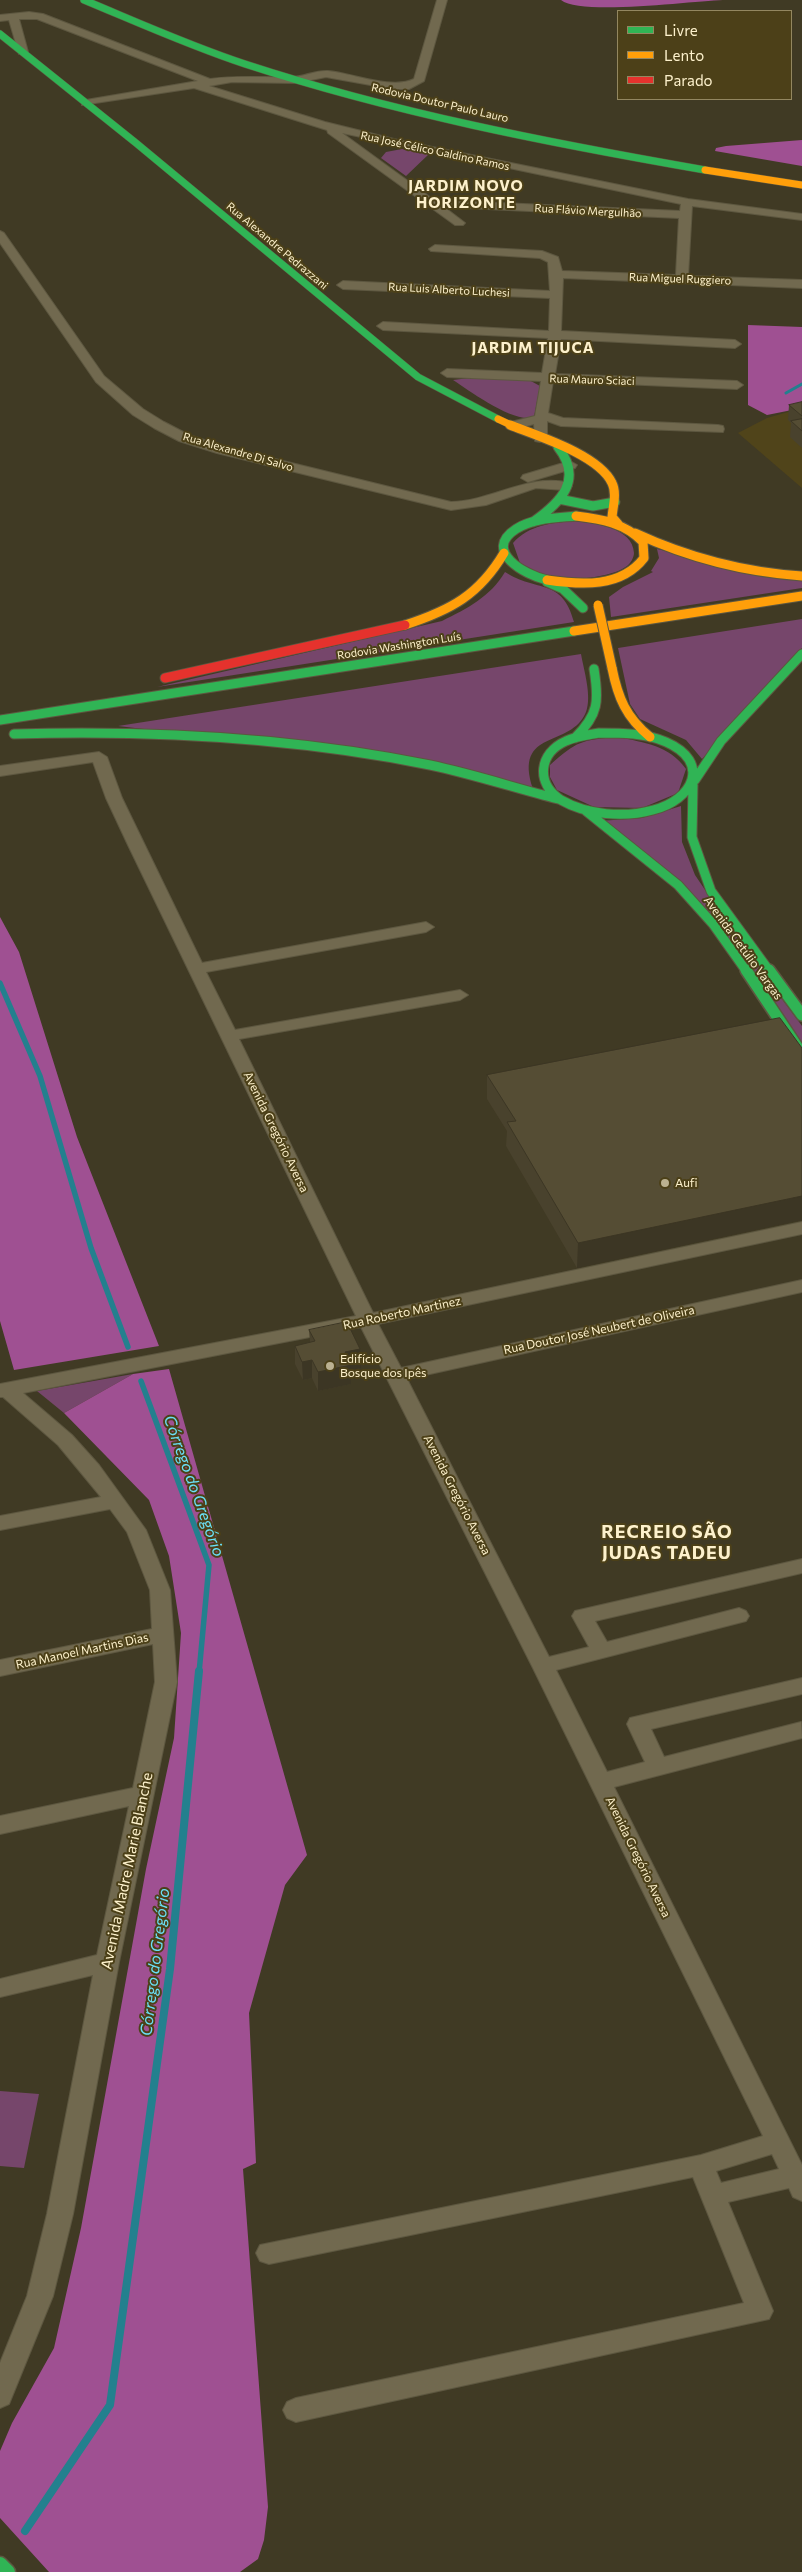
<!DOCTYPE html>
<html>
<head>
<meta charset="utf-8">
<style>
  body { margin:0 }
  #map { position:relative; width:802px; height:2572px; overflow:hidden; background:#403a24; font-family:Commissioner,sans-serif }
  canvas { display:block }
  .legend { position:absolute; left:617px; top:10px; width:175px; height:90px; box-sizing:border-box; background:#4c4018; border:1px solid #938760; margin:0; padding:6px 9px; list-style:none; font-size:15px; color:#fdf1cc }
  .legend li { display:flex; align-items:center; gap:10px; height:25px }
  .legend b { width:25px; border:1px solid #938760 }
</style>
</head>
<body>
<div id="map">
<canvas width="802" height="2572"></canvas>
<ul class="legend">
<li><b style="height:6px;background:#30b455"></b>Livre</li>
<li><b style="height:6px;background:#ff9f0a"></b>Lento</li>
<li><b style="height:6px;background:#e5322d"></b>Parado</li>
</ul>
</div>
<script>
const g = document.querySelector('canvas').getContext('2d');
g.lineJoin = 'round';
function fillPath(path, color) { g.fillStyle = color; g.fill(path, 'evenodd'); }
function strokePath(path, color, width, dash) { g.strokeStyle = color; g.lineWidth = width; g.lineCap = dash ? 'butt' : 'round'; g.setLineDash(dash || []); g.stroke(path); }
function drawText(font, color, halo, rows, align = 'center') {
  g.font = font + ' Commissioner,sans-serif'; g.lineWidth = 4; g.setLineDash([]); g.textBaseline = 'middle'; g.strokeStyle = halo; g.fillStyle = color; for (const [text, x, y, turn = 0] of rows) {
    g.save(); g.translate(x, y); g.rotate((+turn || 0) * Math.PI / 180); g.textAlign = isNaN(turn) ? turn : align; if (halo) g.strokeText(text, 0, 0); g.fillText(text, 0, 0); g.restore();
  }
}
const built = new Path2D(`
  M 802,408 L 802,488 L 738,433 L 767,418 Z`);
const green = new Path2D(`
  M 402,149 L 429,154 L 406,176 L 381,158 L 386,152 Z
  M 477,377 L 529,380 L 540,386 L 534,417 C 514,424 470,391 453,380 Z
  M 574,521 C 593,523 633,527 634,553 C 634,557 631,563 627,566 C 611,578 571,581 552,577 C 541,575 530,568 520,563 L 513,543 C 529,525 551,523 574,521 Z
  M 657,549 L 802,580 L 802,588 L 611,617 L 609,597 L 623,587 L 653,572 L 651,571 L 659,558 Z
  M 505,572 C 537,593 562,577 574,622 L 157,687 L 442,621 C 468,608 490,597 505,572 Z
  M 802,619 L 802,648 L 702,759 L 686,740 L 640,719 L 630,704 L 618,648 Z
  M 581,654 C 584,671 592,696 586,712 C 571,749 513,728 533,789 L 450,765 L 118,726 Z
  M 618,737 C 645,743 669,745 686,769 L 678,793 L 642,808 L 594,807 L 557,790 L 550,777 L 550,765 C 577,741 581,740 618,737 Z
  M 681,806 L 682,842 L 695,875 L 736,936 L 802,1026 L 802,1043 L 699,902 L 599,821 L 642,818 Z
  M 133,1374 L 64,1413 L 37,1391 Z
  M 0,2091 L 39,2094 L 24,2168 L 0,2166 Z`);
const forest = new Path2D(`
  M 561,0 L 723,0 C 692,1 581,16 561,0 Z
  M 802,140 L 802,166 L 715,151 L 716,148 L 726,146 Z
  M 748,325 L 802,327 L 802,408 L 767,415 L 748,405 Z
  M 0,917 L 19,952 L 77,1137 L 159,1346 L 14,1370 L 0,1321 Z
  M 169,1369 L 307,1855 L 285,1885 L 249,2013 L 256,2163 L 243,2169 L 268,2507 L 264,2540 L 258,2559 L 240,2572 L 49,2572 L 0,2518 L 0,2451 L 12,2423 L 54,2348 L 81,2228 L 146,1869 L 174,1738 L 181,1633 L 169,1556 L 149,1500 L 64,1413 L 133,1374 Z`);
const streamFar2 = new Path2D(`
  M 786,393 L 802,384`);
const streamFar1 = new Path2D(`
  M 0,983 L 40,1076 L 91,1248 L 128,1347
  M 141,1381 L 209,1565 L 199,1673`);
const stream = new Path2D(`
  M 25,2531 L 110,2405 L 170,1969 L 199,1671`);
const street = new Path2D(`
  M 437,0 L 447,0 L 424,81 L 409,89 L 393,89 L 326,77 L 296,83 L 232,82 L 209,86 L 325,122 L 398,140 L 688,199 L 802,214 L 802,220 L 692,206 L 688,276 L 802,280 L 802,288 L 563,278 L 561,331 L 735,340 L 741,344 L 735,348 L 561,339 L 555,374 L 737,381 L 743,385 L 737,389 L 553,381 L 548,413 L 563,418 L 718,425 L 723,426 L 724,429 L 723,432 L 561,426 L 547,421 L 547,438 L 540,442 L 535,441 L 534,424 L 512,430 L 506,426 L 507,423 L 535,416 L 541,381 L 447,377 L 441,373 L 447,369 L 542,373 L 548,338 L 383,330 L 377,326 L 383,322 L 549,331 L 550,298 L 343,289 L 337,285 L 343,281 L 550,291 L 548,262 L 540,258 L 431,251 L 429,249 L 435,245 L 542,251 L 558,257 L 562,271 L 676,275 L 679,218 L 444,207 L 465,223 L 463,225 L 455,225 L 328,133 L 327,130 L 194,88 L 82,105 L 82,101 L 86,100 L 198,81 L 37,19 L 19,19 L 28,52 L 19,54 L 9,20 L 0,21 L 0,15 L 29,12 L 43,14 L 210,79 C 238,75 266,78 294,77 C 305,76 317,70 328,71 C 352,73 392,90 414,79 ZM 342,133 L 681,204 L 680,211 L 434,200 Z
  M 0,231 L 4,233 L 104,376 L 143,409 L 164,422 L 189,435 L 226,447 L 451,502 C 493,501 527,473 570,483 L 572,486 L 565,490 L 536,488 L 486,505 L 451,510 L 217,453 L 179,441 L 154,428 L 133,415 L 96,382 L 0,243 Z
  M 570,461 L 577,465 L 575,468 L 528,482 L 521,478 L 523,475 Z
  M 99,752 L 107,757 L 122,798 L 202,963 L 426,922 L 434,927 L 426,932 L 206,972 L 235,1030 L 460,990 L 468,995 L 460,1000 L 239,1039 L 373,1313 L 802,1222 L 802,1234 L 378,1324 L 401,1368 L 802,1280 L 802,1292 L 407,1379 L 549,1657 L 589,1647 L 572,1616 L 575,1611 L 802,1559 L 802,1573 L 595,1621 L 607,1642 L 739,1608 L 746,1611 L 749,1616 L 746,1621 L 556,1670 L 607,1772 L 645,1762 L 627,1724 L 630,1718 L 802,1678 L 802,1694 L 651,1729 L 664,1757 L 801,1722 L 802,1738 L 614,1787 L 802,2165 L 802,2201 L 793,2197 L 789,2188 L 728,2202 L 773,2311 L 769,2319 L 296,2422 L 287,2418 L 283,2410 L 287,2402 L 296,2398 L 744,2303 L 693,2177 L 269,2264 L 260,2261 L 256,2253 L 260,2245 L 701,2155 L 763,2136 L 532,1666 L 361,1327 L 23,1393 L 72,1435 L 99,1465 L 146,1530 L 170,1590 L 177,1682 L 119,1962 L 73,2214 L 53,2296 L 9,2404 L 0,2408 L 0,2363 L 27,2296 L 47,2214 L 93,1975 L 0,1997 L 0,1979 L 97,1955 L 129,1806 L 0,1834 L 0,1816 L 133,1788 L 155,1682 L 153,1644 L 0,1676 L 0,1660 L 152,1629 L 150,1590 L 127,1532 L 110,1509 L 0,1530 L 0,1516 L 101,1497 L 58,1445 L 3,1397 L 0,1397 L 0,1384 L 356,1316 L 128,845 L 106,798 L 93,762 L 0,776 L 0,766 ZM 772,2154 L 779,2169 L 721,2183 L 716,2171 Z`);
const fastFar3 = new Path2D(`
  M 84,0 C 137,22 190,46 245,64 C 395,113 550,143 705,170
  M 0,34 L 136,143 L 418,377 L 498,419`);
const fastFar2 = new Path2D(`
  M 559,499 L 593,506 L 615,502
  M 533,522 C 560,503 584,480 558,447
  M 547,580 C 525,575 482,551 516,529 C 533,518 556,518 576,516
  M 547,582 L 563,589 L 583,608
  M 0,720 L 574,631
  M 599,733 C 621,733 646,733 666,742 C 712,762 693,800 653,810 C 624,818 587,815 561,800 C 535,783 539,753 566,741 C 576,736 588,735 599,733 Z
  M 14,734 C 154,730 292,737 430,765 C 473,774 515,788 558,799
  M 575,738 C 599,714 599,701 594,669
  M 695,780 L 721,741 L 802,654
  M 693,785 L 692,837 L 711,891 L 770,972
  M 586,811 L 678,885 L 713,924 L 747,972`);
const fastFar1 = new Path2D(`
  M 746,970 L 802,1054
  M 769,970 L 802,1015`);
const fast = new Path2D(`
  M 0,2564 L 8,2572`);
const slowFar1 = new Path2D(`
  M 705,170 L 802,185
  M 498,419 L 513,426`);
const slow = new Path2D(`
  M 510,425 C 538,436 599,455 612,483 C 617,493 613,506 612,517 L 618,524
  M 635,533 C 689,558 743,572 802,576
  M 547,580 C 581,585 621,588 644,558 L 643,542 C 625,523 601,519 576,516
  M 405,625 C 451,610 479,595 504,553
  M 574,631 L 802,596
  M 612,668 C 618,698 626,717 650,737`);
const jam = new Path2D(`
  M 165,678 L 405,625`);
const slowBridge = new Path2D(`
  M 598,605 L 612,668`);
const wall = new Path2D(`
  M 802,402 L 802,448 L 790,437 L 791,423 L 788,420 L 789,405 Z
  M 780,1018 L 577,1268 L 506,1146 L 507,1131 L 487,1099 L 487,1075 Z
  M 309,1330 L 361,1368 L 351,1370 L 351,1384 L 318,1391 L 312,1378 L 303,1380 L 295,1364 L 295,1346 L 310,1342 Z`);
const shadedWall = new Path2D(`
  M 802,1196 L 802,1220 L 577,1268 L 578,1243 Z
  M 360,1349 L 361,1368 L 351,1370 L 351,1384 L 318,1391 L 318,1372 L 345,1352 Z
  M 312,1360 L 312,1378 L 303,1380 L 302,1362 Z`);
const building = new Path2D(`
  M 802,402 L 802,416 L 789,405 Z
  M 802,419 L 802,431 L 791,421 Z
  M 780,1018 L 802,1048 L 802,1196 L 578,1243 L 507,1122 L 516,1121 L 487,1075 Z
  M 347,1322 L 360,1349 L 345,1352 L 351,1365 L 318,1372 L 312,1360 L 302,1362 L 295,1346 L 315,1341 L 309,1330 Z`);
const markers = [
  [665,1183,5,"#bbb191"],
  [330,1366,5,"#bbb191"]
];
const farStreetnames = [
  ["Rodovia Doutor Paulo Lauro",440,103,13],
  ["Rua José Célico Galdino Ramos",435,151,12],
  ["Rua Flávio Mergulhão",588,211,3],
  ["Rua Alexandre Pedrazzani",277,246,40],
  ["Rua Miguel Ruggiero",680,279,2],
  ["Rua Luis Alberto Luchesi",449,290,3],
  ["Rua Mauro Sciaci",592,380,2],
  ["Rua Alexandre Di Salvo",238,452,16],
  ["Rodovia Washington Luís",399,646,-9]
];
const streetNames = [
  ["Avenida Getúlio Vargas",743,948,54],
  ["Avenida Gregório Aversa",276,1132,64],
  ["Rua Roberto Martinez",402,1313,-12],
  ["Rua Doutor José Neubert de Oliveira",599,1330,-12],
  ["Avenida Gregório Aversa",457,1495,63],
  ["Rua Manoel Martins Dias",82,1651,-12],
  ["Avenida Gregório Aversa",638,1857,64]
];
const poiNames = [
  ["Aufi",675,1183],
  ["Edifício",340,1359],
  ["Bosque dos Ipês",340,1373]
];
const farDistrictnames = [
  ["JARDIM NOVO",466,186],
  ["HORIZONTE",466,203],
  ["JARDIM TIJUCA",533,348]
];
const nearStreetnames = [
  ["Avenida Madre Marie Blanche",127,1871,-78]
];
const nearWaternames = [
  ["Córrego do Gregório",194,1486,70],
  ["Córrego do Gregório",155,1962,-83]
];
const districtNames = [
  ["RECREIO SÃO",667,1532],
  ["JUDAS TADEU",667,1553]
];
fillPath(built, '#50441a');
fillPath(green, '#76466b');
fillPath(forest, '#9f5092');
strokePath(streamFar2, '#23808e', 3);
strokePath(streamFar1, '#23808e', 5.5);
strokePath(stream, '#23808e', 8);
strokePath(street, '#5d5740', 2);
strokePath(fastFar3, '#5d5740', 8);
strokePath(fastFar2, '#5d5740', 11);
strokePath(fastFar1, '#5d5740', 14);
strokePath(fast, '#5d5740', 17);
strokePath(slowFar1, '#5d5740', 8);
strokePath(slow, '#5d5740', 11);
strokePath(jam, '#5d5740', 11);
fillPath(street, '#71694f');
strokePath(fastFar3, '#30b455', 7);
strokePath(fastFar2, '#30b455', 9);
strokePath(fastFar1, '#30b455', 11);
strokePath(fast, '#30b455', 14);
strokePath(slowFar1, '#ff9f0a', 7);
strokePath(slow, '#ff9f0a', 9);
strokePath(jam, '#e5322d', 9);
strokePath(slowBridge, '#5d5740', 11, []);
strokePath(slowBridge, '#ff9f0a', 9);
fillPath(wall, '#49422d');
fillPath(shadedWall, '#3c3624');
fillPath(building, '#554d34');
strokePath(building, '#3c3624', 1);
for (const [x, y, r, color] of markers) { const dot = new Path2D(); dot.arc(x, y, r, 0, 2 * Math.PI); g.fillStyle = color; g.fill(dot); strokePath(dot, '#4c4018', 2); }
drawText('11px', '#fdf1cc', '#4c4018', farStreetnames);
drawText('12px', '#fdf1cc', '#4c4018', streetNames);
drawText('12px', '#fdf1cc', '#4c4018', poiNames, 'left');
g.letterSpacing = '1px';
drawText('bold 15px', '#fdf1cc', '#4c4018', farDistrictnames);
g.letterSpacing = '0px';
drawText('15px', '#fdf1cc', '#4c4018', nearStreetnames);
drawText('italic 16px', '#6ae0f7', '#4c4018', nearWaternames);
g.letterSpacing = '1px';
drawText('bold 18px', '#fdf1cc', '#4c4018', districtNames);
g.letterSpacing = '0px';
</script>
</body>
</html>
